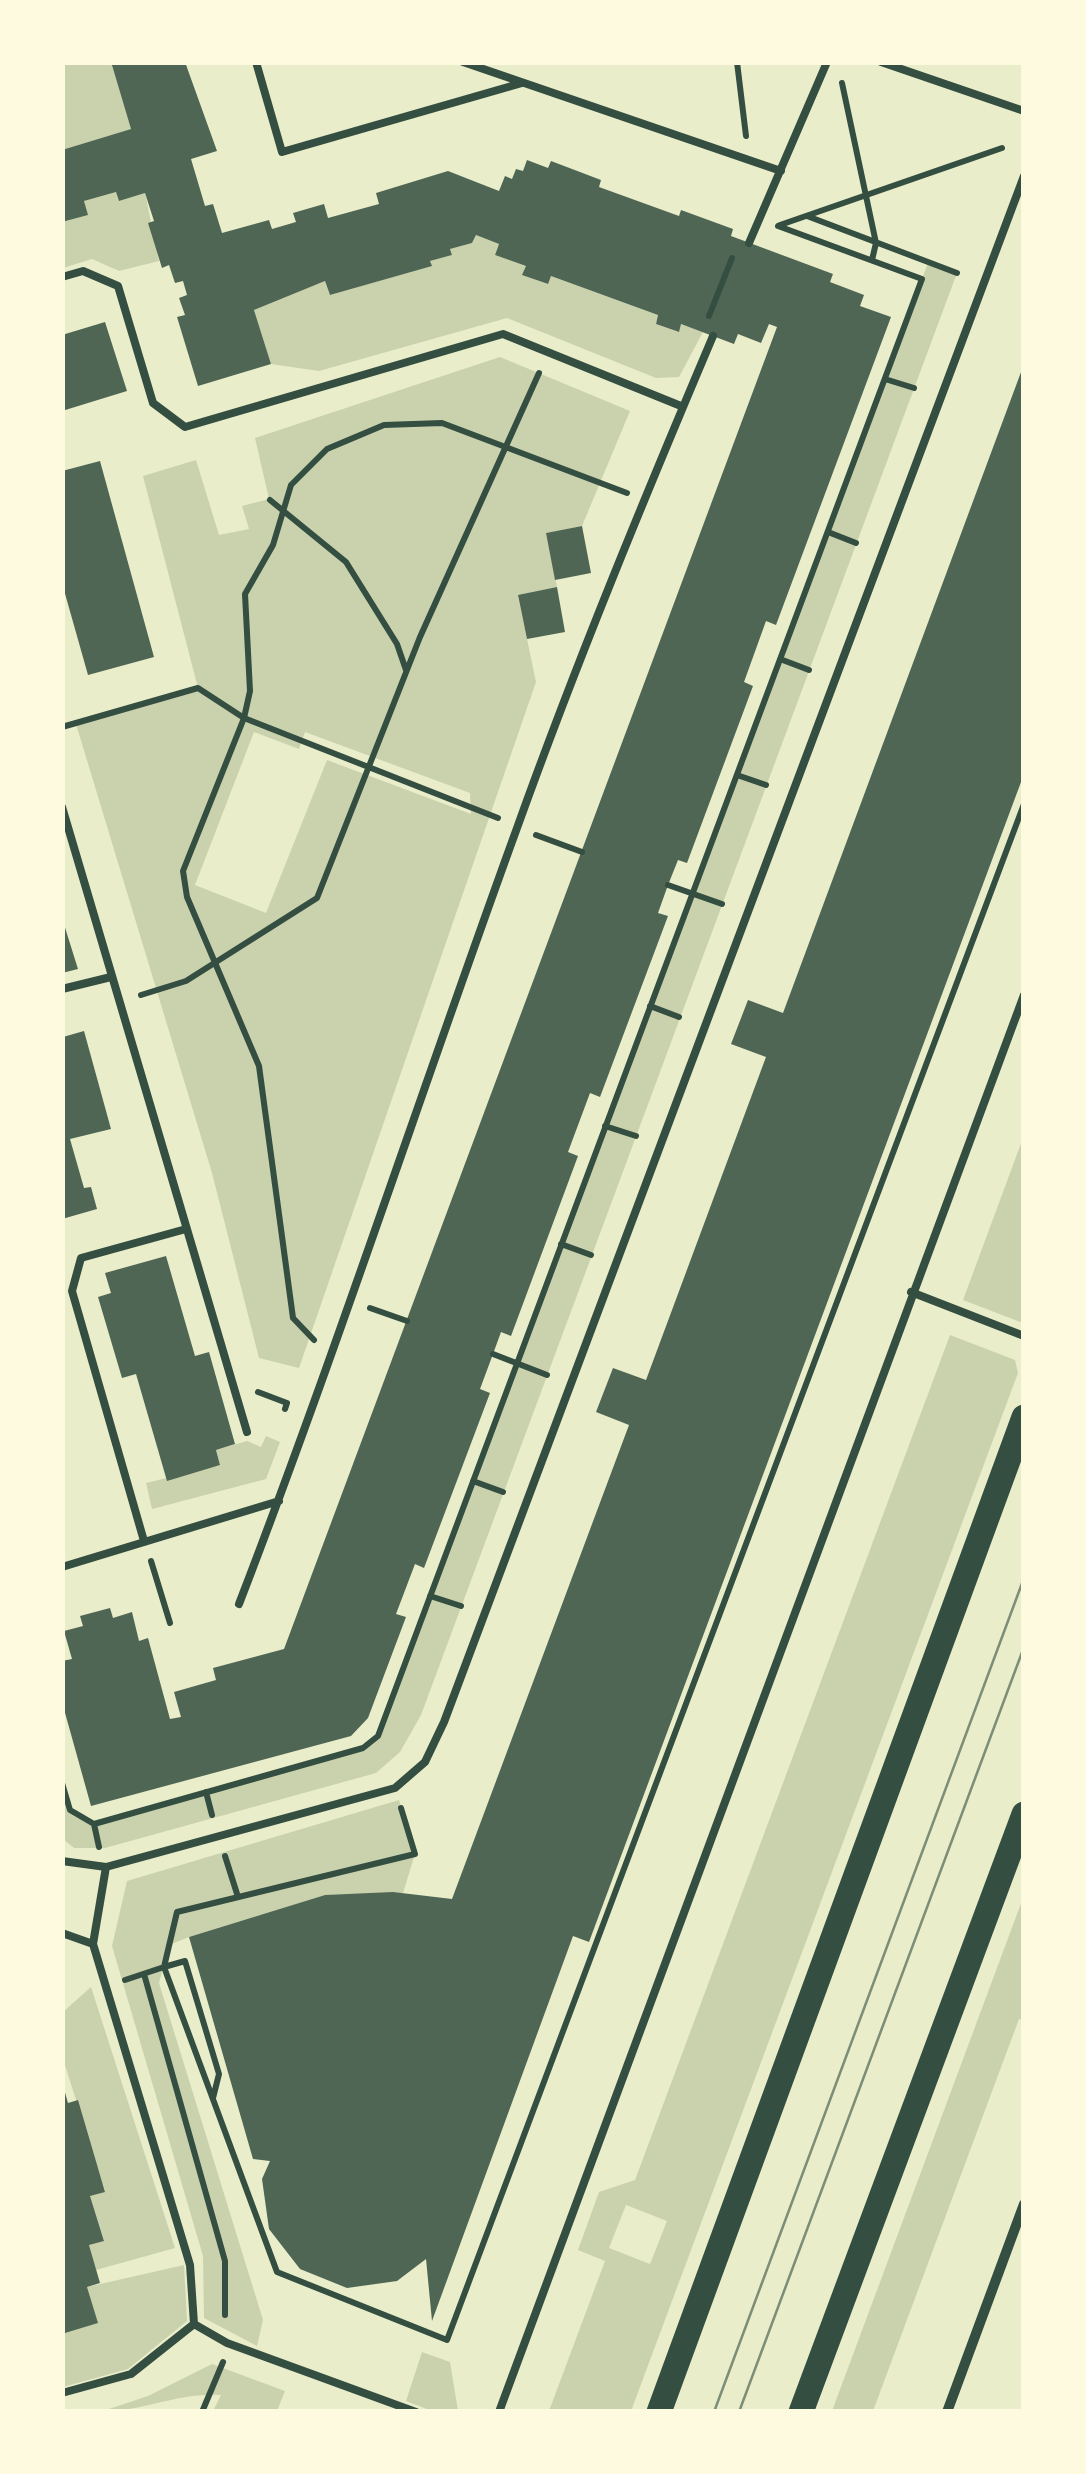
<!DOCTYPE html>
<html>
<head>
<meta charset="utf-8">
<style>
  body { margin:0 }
  #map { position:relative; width:1086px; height:2474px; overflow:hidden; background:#e9edc9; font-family:"Alegreya Sans",sans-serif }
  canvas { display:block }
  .frame { position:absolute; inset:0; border:65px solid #fefae0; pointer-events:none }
</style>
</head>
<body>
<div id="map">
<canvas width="1086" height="2474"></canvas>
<div class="frame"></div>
</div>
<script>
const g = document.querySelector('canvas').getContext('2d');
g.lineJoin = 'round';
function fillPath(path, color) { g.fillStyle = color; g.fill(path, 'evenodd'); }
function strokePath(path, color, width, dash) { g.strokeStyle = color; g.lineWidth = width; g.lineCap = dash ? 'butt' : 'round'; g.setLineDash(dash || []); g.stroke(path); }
const green = new Path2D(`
  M 63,63 L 111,63 L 131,129 L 63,150 Z
  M 116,192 L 119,201 L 145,193 L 159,261 L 119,271 L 92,259 L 63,268 L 63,222 L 87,215 L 84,201 Z
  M 476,235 L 499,244 L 495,255 L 526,266 L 523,275 L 547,284 L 551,276 L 658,315 L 656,324 L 678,332 L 681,324 L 703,332 L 679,377 L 656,378 L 507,318 L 319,371 L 271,364 L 254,310 L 325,281 L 330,295 L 431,266 L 430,261 L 452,255 L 450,249 L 472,243 Z
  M 928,263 L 957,273 L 421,1715 L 400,1752 L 376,1773 L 105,1848 L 74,1848 L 63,1839 L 62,1783 L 70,1810 L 94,1824 L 363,1748 L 378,1736 Z
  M 500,357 L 630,411 L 582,526 L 546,533 L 557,587 L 518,596 L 536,682 L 299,1368 L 259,1358 L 212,1173 L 76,724 L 198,688 L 143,476 L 196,460 L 219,535 L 249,529 L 242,506 L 269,499 L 255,438 ZM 254,732 L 299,749 L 305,732 L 470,793 L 471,814 L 327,760 L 266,913 L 195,885 Z
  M 1023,1138 L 1023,1323 L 963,1300 Z
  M 950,1335 L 1015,1360 L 1018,1373 L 631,2411 L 549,2411 L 605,2261 L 578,2250 L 599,2192 L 635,2180 ZM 626,2205 L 667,2221 L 650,2264 L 609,2248 Z
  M 266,1436 L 280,1442 L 266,1479 L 152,1509 L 146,1483 L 220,1465 L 216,1450 L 247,1441 L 261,1447 Z
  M 399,1800 L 415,1854 L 403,1893 L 325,1895 L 189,1937 L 169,1945 L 159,1983 L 263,2320 L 257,2346 L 204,2318 L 203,2256 L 112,1946 L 127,1881 Z
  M 1023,1898 L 1023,2020 L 1019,2019 L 873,2411 L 832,2411 Z
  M 91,1987 L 175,2248 L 96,2270 L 89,2245 L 104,2240 L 90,2196 L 105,2191 L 63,2059 L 63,2012 Z
  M 184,2265 L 187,2321 L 128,2369 L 63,2387 L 63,2334 L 97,2323 L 87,2287 Z
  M 422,2352 L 450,2362 L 458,2411 L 432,2411 L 406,2401 Z
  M 212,2364 L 285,2391 L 277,2411 L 213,2411 L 221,2395 C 180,2392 143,2411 100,2412 L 148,2396 Z`);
const building = new Path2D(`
  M 111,62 L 185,62 L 217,151 L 191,159 L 205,206 L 213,204 L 222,233 L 269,220 L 272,229 L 296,222 L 293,213 L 324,204 L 328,218 L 379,204 L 376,193 L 448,171 L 499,191 L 505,176 L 512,179 L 516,169 L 523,171 L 527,160 L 548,168 L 551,161 L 601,180 L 599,187 L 679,216 L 681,210 L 733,229 L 731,236 L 833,274 L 830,282 L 864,295 L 860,306 L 891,317 L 776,625 L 766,621 L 744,682 L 753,686 L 687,863 L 678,860 L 668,885 L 658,913 L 668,916 L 600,1097 L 590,1093 L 568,1152 L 578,1156 L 511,1336 L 501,1332 L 493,1354 L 480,1389 L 490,1393 L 424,1568 L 415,1564 L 396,1614 L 406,1617 L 368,1718 L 351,1736 L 91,1806 L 62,1702 L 62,1661 L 72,1659 L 64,1631 L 83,1626 L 80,1616 L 110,1608 L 113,1618 L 132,1612 L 139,1641 L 148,1638 L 170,1719 L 181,1717 L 174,1692 L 216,1680 L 213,1668 L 284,1649 L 777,327 L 769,324 L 761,343 L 738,334 L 734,344 L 681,324 L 679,332 L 656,324 L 658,315 L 636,307 L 551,276 L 548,284 L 522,275 L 526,266 L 495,255 L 499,244 L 476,235 L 472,243 L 450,249 L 452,255 L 430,261 L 432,266 L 330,295 L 325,281 L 254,310 L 271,364 L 198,386 L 177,317 L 185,315 L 179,298 L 187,295 L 183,281 L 175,283 L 169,265 L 162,268 L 148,223 L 154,221 L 145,193 L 119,201 L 116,192 L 84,201 L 88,215 L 62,222 L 62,150 L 131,129 Z
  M 105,322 L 127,391 L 62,411 L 62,335 Z
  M 1024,364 L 1024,774 L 589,1942 L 573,1936 L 432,2321 L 426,2259 L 397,2281 L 347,2288 L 300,2269 L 269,2229 L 262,2179 L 270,2161 L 253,2159 L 189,1937 L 325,1895 L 393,1892 L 452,1899 L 629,1425 L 596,1412 L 613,1368 L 646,1380 L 766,1057 L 731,1044 L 748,1000 L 783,1013 Z
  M 100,461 L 154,657 L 88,675 L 62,583 L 62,471 Z
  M 582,526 L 591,573 L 555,580 L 546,533 Z
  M 557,587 L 565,632 L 527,639 L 518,595 Z
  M 62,918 L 78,969 L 62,973 Z
  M 84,1031 L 111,1129 L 70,1139 L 84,1188 L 91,1187 L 97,1209 L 62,1219 L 63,1037 Z
  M 166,1256 L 195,1356 L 209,1352 L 235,1444 L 216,1450 L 220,1465 L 167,1481 L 136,1374 L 122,1378 L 98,1297 L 111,1293 L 105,1273 Z
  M 64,2089 L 68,2103 L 78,2100 L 105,2192 L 90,2196 L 104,2241 L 89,2245 L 100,2283 L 87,2287 L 98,2323 L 62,2334 Z`);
const path = new Path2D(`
  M 737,62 L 746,136
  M 842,83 L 876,243 L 872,260
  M 807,216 L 957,273
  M 780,225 L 1002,148
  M 709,316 L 732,258
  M 885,379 L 914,388
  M 270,500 L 346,562 L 397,644 L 406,670
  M 828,532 L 856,543
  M 780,659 L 809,670
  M 62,727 L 198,688 L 244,718 L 498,818
  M 737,775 L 766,785
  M 536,835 L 582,852
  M 668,885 L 722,904
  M 141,995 L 186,981 L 317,898 L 420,637 L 539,373
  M 650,1006 L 679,1017
  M 605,1126 L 636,1136
  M 561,1244 L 591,1255
  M 370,1308 L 407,1321
  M 314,1340 L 293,1318 L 259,1066 L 187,897 L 183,871 L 244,718 L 250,691 L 245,594 L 273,545 L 291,485 L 327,449 L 384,425 L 442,423 L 627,493
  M 493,1354 L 547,1375
  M 258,1392 L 287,1403 L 285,1409
  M 473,1481 L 503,1492
  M 151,1561 L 170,1623
  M 62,1595 L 62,1609
  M 430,1596 L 461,1606
  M 62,1783 L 70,1810 L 94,1824 L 363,1748 L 378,1736 L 922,279 L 778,226
  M 206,1792 L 212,1815
  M 94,1824 L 99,1847
  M 225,1856 L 238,1897
  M 144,1974 L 225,2261 L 225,2315
  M 125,1980 L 164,1967 L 277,2272 L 447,2340 L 1024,804
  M 213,2098 L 219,2074 L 185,1961 L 164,1967 L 177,1912 L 415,1854 L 401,1808
  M 202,2412 L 223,2362`);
const service = new Path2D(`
  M 256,62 L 282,152 L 522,83
  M 463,62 L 781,171
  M 881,62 L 1024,111
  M 749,243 L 827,62
  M 62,277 L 83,271 L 118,286 L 153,403 L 185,427 L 503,334 L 681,406
  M 62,807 L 247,1432
  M 62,989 L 111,977
  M 911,1292 L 1024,1336
  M 144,1541 L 72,1291 L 81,1258 L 186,1229
  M 62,1567 L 279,1501
  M 239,1604 C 338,1347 423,1086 517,828 C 577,661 644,499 713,336
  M 62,1861 L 106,1867 L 395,1788 L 425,1762 L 444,1722 L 1024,176
  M 106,1867 L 93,1944 L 190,2265 L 194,2324
  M 62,1933 L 93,1944
  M 194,2324 L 227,2343 L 416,2412
  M 62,2393 L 131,2374 L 194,2324
  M 499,2412 L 1024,995`);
const minor = new Path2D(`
  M 947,2412 L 1024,2204`);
const primary = new Path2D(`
  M 659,2412 L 1024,1417
  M 801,2412 L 1024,1814`);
const tram = new Path2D(`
  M 714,2412 L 1024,1578
  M 739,2412 L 1024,1647`);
fillPath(green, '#cad2ad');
fillPath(building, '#4f6655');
strokePath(path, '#344e41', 6);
strokePath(service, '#344e41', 8);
strokePath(minor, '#344e41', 10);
strokePath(primary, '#344e41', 25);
strokePath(tram, '#7c8e77', 2.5);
</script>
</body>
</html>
